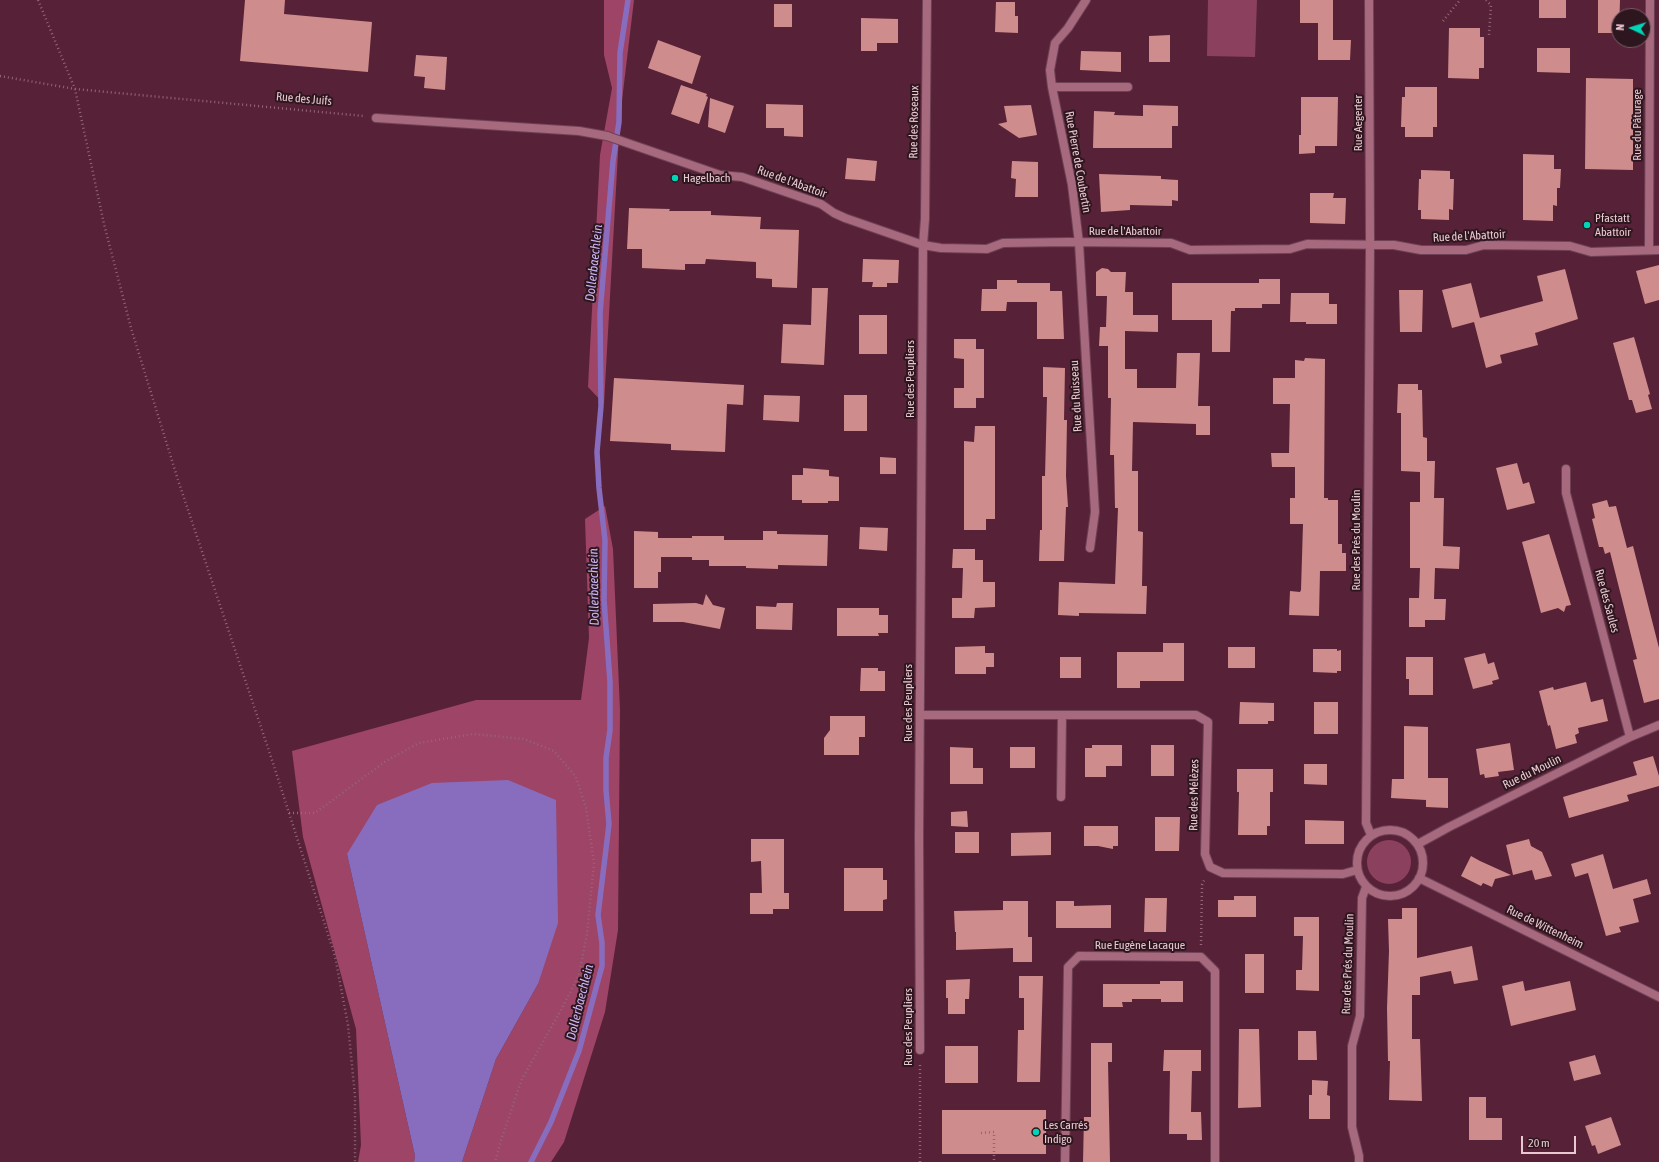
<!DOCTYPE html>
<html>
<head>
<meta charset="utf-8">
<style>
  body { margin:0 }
  #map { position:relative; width:1659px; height:1162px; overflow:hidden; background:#572237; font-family:"Asap Condensed",sans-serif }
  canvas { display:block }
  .north { position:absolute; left:1611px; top:8px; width:40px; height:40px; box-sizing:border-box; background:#2e161e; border:1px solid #795d66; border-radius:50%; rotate:274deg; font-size:11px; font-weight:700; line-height:16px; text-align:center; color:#eac8d2 }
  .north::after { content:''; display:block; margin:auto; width:14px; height:18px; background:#00d5b7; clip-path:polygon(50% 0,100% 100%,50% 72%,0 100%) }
  .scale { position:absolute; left:1521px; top:1136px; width:55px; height:18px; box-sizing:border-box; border:2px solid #eac8d2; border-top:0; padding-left:5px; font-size:12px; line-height:14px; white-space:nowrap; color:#eac8d2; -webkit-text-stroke:3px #2e161e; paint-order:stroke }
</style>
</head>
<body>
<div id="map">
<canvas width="1659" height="1162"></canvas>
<div class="north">N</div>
<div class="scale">20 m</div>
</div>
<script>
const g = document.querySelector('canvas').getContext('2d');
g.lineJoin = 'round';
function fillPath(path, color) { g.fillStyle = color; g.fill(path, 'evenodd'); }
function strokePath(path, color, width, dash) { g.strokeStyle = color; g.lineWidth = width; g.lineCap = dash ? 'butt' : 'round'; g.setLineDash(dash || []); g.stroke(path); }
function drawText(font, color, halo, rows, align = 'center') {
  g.font = font + ' "Asap Condensed",sans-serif'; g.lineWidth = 4; g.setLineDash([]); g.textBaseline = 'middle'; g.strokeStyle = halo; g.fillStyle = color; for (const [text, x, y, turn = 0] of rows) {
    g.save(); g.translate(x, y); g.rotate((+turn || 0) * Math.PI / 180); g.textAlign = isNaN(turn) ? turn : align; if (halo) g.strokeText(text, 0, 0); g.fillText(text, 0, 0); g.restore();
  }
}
const green = new Path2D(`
  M 1208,0 L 1257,0 L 1255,57 L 1207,56 Z
  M1367 862a22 22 0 1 1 44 0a22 22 0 1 1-44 0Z`);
const forest = new Path2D(`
  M 604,0 L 634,0 L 620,117 L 604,404 L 588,387 L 600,155 L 612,88 L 604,55 Z
  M 605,506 L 613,549 L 620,710 L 618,930 L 605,1012 L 564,1142 L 551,1162 L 462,1162 L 496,1059 L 538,984 L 347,854 L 415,1156 L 414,1162 L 358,1162 L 361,1145 L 356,1029 L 303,837 L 292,751 L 476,700 L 581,700 L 589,638 L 585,519 Z`);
const water = new Path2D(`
  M 508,780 L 556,800 L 558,923 L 538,984 L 496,1059 L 462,1162 L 414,1162 L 415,1156 L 347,854 L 377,805 L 432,783 Z`);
const stream = new Path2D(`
  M 531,1162 L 551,1122 L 579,1051 L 602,966 L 602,943 L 598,915 L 609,824 L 606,790 L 606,758 L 610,730 L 610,682 L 604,600 L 605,540 L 599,488 L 597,452 L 601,406 L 600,313 L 613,161 L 619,122 L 620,53 L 628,0`);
const building = new Path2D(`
  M 245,0 L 285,0 L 284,14 L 372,22 L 368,72 L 240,61 Z
  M 1300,0 L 1333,0 L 1333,40 L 1351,40 L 1350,60 L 1318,60 L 1318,23 L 1300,23 Z
  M 1539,0 L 1566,0 L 1566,18 L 1539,18 Z
  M 1598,0 L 1620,0 L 1619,33 L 1598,33 Z
  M 996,2 L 1015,2 L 1015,16 L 1018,16 L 1018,33 L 995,32 Z
  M 774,4 L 792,4 L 792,27 L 774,27 Z
  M 861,18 L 898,19 L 898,43 L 877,43 L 877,51 L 861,51 Z
  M 1449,28 L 1480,28 L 1480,37 L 1484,37 L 1484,68 L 1479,68 L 1479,79 L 1448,78 Z
  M 1170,35 L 1170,62 L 1149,62 L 1149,36 Z
  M 658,40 L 701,56 L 692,84 L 648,68 Z
  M 1537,48 L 1570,48 L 1570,73 L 1537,72 Z
  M 1081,51 L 1121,52 L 1121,72 L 1080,70 Z
  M 416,55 L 447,57 L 445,90 L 424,88 L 425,77 L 414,76 Z
  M 1586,78 L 1633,79 L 1633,170 L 1585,169 Z
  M 681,85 L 707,94 L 706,96 L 708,97 L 699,124 L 671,114 Z
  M 1405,87 L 1437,87 L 1437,127 L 1433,127 L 1433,137 L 1405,137 L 1405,127 L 1401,127 L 1402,97 L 1405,97 Z
  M 1301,97 L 1338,97 L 1337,146 L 1315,146 L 1315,153 L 1299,154 L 1299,135 L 1301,135 Z
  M 710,98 L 734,106 L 725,133 L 708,127 Z
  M 766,104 L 803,105 L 803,137 L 784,136 L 784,128 L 766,128 Z
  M 1031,105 L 1037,135 L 1019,138 L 998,124 L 1007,122 L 1004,106 Z
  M 1143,105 L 1178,106 L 1178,126 L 1172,126 L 1172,148 L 1093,148 L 1094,111 L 1115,112 L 1114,115 L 1143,116 Z
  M 1523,154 L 1554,155 L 1554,169 L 1561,169 L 1560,188 L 1557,188 L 1557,206 L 1553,205 L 1553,221 L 1523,220 Z
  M 847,158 L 877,161 L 875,181 L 845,179 Z
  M 1012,161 L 1038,162 L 1038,197 L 1015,197 L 1016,179 L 1011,178 Z
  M 1421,170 L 1450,171 L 1450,179 L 1454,179 L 1453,210 L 1449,209 L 1449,220 L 1421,219 L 1421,210 L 1418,210 L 1419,179 L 1421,179 Z
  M 1099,174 L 1161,176 L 1161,179 L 1178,180 L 1178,201 L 1172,200 L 1172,206 L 1130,205 L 1130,210 L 1101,212 Z
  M 1310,193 L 1334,193 L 1333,198 L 1346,198 L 1345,224 L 1310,223 Z
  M 629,208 L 670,209 L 669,211 L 711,211 L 711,215 L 761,217 L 760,229 L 799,230 L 797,288 L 772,287 L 772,279 L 756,278 L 756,262 L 706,259 L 705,264 L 685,264 L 685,270 L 642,268 L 642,249 L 627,249 Z
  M 863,259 L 899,260 L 898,283 L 887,283 L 887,287 L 872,287 L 873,282 L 862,282 Z
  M 1659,265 L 1659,300 L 1645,304 L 1636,271 Z
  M 1102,268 L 1108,269 L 1111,272 L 1126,272 L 1125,292 L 1133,292 L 1133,315 L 1158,315 L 1158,332 L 1125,331 L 1125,369 L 1137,369 L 1137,388 L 1176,388 L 1177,353 L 1200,353 L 1198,406 L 1210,406 L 1210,435 L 1196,435 L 1196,424 L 1133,422 L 1132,471 L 1138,471 L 1138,531 L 1143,532 L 1142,586 L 1147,586 L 1146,614 L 1079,613 L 1079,616 L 1058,615 L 1059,582 L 1115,584 L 1118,508 L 1115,508 L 1114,455 L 1110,455 L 1111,398 L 1108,398 L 1108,346 L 1099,346 L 1100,327 L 1106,327 L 1107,296 L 1096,296 L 1096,272 Z
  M 1565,269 L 1578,319 L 1535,333 L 1538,345 L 1500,355 L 1502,363 L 1486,368 L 1474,322 L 1452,328 L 1442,290 L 1471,283 L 1480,318 L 1543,301 L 1537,276 Z
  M 1259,279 L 1280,279 L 1280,304 L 1262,304 L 1262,308 L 1235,308 L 1235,311 L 1231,311 L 1230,352 L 1212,352 L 1212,320 L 1172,320 L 1172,283 L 1259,283 Z
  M 997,280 L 1017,280 L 1017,283 L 1050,283 L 1050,291 L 1062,291 L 1064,339 L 1037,339 L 1037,302 L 1007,302 L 1006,311 L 981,311 L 982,289 L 997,289 Z
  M 812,288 L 828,288 L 824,365 L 781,363 L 783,324 L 811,325 Z
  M 1399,290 L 1423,290 L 1422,332 L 1400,332 Z
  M 1291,293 L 1329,293 L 1329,304 L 1337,304 L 1337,324 L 1306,324 L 1306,322 L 1290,322 Z
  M 859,315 L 887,315 L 887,354 L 859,354 Z
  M 1634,337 L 1650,394 L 1648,395 L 1652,409 L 1636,413 L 1632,400 L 1629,400 L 1613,343 Z
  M 954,339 L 976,339 L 976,349 L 984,349 L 984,398 L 976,398 L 976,408 L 954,408 L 954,388 L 964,388 L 964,359 L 954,358 Z
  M 1305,358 L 1325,359 L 1324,498 L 1328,498 L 1328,500 L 1338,500 L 1338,544 L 1342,544 L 1342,553 L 1346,553 L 1346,571 L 1320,571 L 1319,616 L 1289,615 L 1290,591 L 1300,592 L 1301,590 L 1303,524 L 1290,524 L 1290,498 L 1295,498 L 1295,467 L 1272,467 L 1271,453 L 1289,453 L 1290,404 L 1273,404 L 1273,378 L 1295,378 L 1295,360 L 1304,361 Z
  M 1043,367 L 1065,368 L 1064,420 L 1067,420 L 1066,476 L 1068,507 L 1066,507 L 1064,561 L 1039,561 L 1040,530 L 1042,530 L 1042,476 L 1045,476 L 1047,397 L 1043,397 Z
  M 614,378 L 744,385 L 743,405 L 727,404 L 725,452 L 671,450 L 671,444 L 610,441 Z
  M 1398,384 L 1418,384 L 1418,390 L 1422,390 L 1423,437 L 1427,438 L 1427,461 L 1435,461 L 1434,498 L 1444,498 L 1443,546 L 1460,547 L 1459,569 L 1435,568 L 1434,599 L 1446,599 L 1445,620 L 1425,620 L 1425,627 L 1409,627 L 1409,598 L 1419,598 L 1420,568 L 1410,568 L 1410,502 L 1420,502 L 1420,472 L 1401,471 L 1401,413 L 1397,413 Z
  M 764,395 L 800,396 L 799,422 L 763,420 Z
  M 844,395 L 867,395 L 867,431 L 844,431 Z
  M 975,426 L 995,426 L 995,519 L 986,519 L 986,530 L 964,530 L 964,441 L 974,442 Z
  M 880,457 L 896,458 L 896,474 L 880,474 Z
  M 1517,463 L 1523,484 L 1529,482 L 1535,503 L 1507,510 L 1496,468 Z
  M 803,468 L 829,470 L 829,476 L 839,477 L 839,501 L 828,501 L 828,503 L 802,503 L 802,500 L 792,500 L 792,475 L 803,475 Z
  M 1607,500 L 1609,507 L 1616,506 L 1627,548 L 1633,546 L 1659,648 L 1659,699 L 1644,703 L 1633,660 L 1637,659 L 1610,552 L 1605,554 L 1603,547 L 1599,547 L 1592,519 L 1595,518 L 1592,504 Z
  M 860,527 L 888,528 L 887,551 L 859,549 Z
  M 634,531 L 658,532 L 658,538 L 692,538 L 692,536 L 724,536 L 724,540 L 763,540 L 763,531 L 777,531 L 777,534 L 828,535 L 827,566 L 778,565 L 778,569 L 746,568 L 746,566 L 709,566 L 709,560 L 692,560 L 692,557 L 661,557 L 661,572 L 658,572 L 658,588 L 634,588 Z
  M 1549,534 L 1571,605 L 1566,606 L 1564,612 L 1558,608 L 1541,613 L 1522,542 Z
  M 953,549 L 975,549 L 975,560 L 983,560 L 983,582 L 995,582 L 995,607 L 975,608 L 974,618 L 952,618 L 952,598 L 962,598 L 963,568 L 952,568 Z
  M 706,594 L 713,605 L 725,608 L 720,629 L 683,622 L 653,622 L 653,604 L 696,603 L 703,605 Z
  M 777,603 L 793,603 L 792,630 L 756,629 L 756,606 L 776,607 Z
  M 837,608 L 879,608 L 879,615 L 888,615 L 888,633 L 878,633 L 879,636 L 837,636 Z
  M 1163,643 L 1184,643 L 1184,681 L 1140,681 L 1140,688 L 1117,688 L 1117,652 L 1163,652 Z
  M 985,646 L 985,653 L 994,653 L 994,667 L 986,667 L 986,674 L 955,674 L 955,647 Z
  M 1228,647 L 1255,647 L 1255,668 L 1228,668 Z
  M 1313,649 L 1337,649 L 1337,651 L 1341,650 L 1341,671 L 1337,671 L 1337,673 L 1313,672 Z
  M 1485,653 L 1488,664 L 1494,662 L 1499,679 L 1492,681 L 1493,684 L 1473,689 L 1464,658 Z
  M 1060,657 L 1081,657 L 1081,678 L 1060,678 Z
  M 1406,657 L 1433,657 L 1433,695 L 1409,695 L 1409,679 L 1406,679 Z
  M 861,668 L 878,668 L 878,671 L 885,671 L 885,691 L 860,691 Z
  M 1586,682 L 1591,702 L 1603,699 L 1608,721 L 1578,728 L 1579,733 L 1575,735 L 1577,743 L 1556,749 L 1550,725 L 1548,726 L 1539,691 L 1553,687 L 1554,690 Z
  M 1240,702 L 1274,703 L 1274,721 L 1268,721 L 1268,724 L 1239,724 Z
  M 1314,702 L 1338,702 L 1338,734 L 1314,734 Z
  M 830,716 L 865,716 L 865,737 L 859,737 L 859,755 L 824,755 L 824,738 L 830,730 Z
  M 1404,726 L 1428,727 L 1428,778 L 1448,778 L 1448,808 L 1426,807 L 1426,800 L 1391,798 L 1392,779 L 1404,779 Z
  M 1510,743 L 1514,770 L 1498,772 L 1499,776 L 1485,778 L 1484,774 L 1480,775 L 1476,749 Z
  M 1092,745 L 1122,745 L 1122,766 L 1106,766 L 1106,777 L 1085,777 L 1085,748 L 1092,748 Z
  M 1151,745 L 1174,745 L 1174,776 L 1151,776 Z
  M 950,747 L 973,748 L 973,768 L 983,768 L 983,784 L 950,784 Z
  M 1010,747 L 1035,747 L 1035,768 L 1010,768 Z
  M 1653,756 L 1659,776 L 1659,786 L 1627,795 L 1629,801 L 1569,818 L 1563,797 L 1637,775 L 1633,762 Z
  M 1304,764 L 1327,764 L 1327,785 L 1304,784 Z
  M 1237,769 L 1273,769 L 1273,792 L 1270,792 L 1270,826 L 1267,826 L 1267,835 L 1238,835 L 1239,792 L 1237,792 Z
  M 967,811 L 968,827 L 951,826 L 951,812 Z
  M 1155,817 L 1180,817 L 1179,851 L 1155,851 Z
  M 1305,820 L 1344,821 L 1344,844 L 1305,844 Z
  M 1084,826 L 1118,826 L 1118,846 L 1113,846 L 1113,849 L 1098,846 L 1084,846 Z
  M 955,832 L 979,832 L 979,853 L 955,853 Z
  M 1051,832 L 1051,855 L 1011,856 L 1011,833 Z
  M 751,839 L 784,839 L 784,893 L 789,893 L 789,909 L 773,909 L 773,914 L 750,914 L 750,893 L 762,893 L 761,861 L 751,862 Z
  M 1529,839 L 1531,846 L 1542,852 L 1552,876 L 1535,880 L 1532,870 L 1513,875 L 1506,845 Z
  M 1603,854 L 1613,889 L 1647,879 L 1651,894 L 1633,899 L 1639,922 L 1619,927 L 1621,932 L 1606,936 L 1588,873 L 1575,877 L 1571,864 Z
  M 1471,856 L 1480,861 L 1511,875 L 1495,879 L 1492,887 L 1483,883 L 1481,886 L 1461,876 Z
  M 844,868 L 883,868 L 883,880 L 887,880 L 887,899 L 883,900 L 883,911 L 844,911 Z
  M 1234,896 L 1256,896 L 1256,917 L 1218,917 L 1218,900 L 1234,900 Z
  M 1145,898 L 1167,898 L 1166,932 L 1144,932 Z
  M 1003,901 L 1028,901 L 1028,937 L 1032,937 L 1032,962 L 1013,962 L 1013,948 L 956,950 L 956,932 L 955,932 L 954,911 L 1003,910 Z
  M 1056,901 L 1074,901 L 1074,906 L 1111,905 L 1111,928 L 1056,928 Z
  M 1402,908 L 1417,908 L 1417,958 L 1472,946 L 1478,980 L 1454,984 L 1451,971 L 1420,977 L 1420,995 L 1412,995 L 1412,1039 L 1420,1039 L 1422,1101 L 1389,1100 L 1390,1061 L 1388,1061 L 1387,1008 L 1389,951 L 1388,919 L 1402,919 Z
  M 1294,917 L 1319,917 L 1319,991 L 1296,990 L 1296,970 L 1302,970 L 1303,936 L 1294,936 Z
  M 1245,954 L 1264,954 L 1264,993 L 1245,993 Z
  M 1019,976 L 1043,976 L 1040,1082 L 1017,1082 L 1018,1030 L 1024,1030 L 1024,998 L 1019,998 Z
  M 970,979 L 969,999 L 965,999 L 965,1014 L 948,1014 L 948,998 L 946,998 L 946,980 Z
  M 1160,981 L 1183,981 L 1183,1002 L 1161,1002 L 1161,999 L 1132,999 L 1132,1002 L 1122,1002 L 1123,1007 L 1103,1007 L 1103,984 L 1160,984 Z
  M 1523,981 L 1525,991 L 1570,981 L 1576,1010 L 1511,1026 L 1502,986 Z
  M 1239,1029 L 1259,1029 L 1261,1107 L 1238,1108 Z
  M 1298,1031 L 1316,1031 L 1317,1060 L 1298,1060 Z
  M 1091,1043 L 1112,1043 L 1112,1062 L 1108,1062 L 1110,1162 L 1083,1162 L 1084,1117 L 1091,1117 Z
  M 945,1046 L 978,1046 L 978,1083 L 945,1083 Z
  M 1164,1050 L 1201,1050 L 1201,1071 L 1192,1071 L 1191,1112 L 1201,1112 L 1202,1140 L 1187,1140 L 1187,1134 L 1169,1134 L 1170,1071 L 1163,1071 Z
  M 1595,1055 L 1601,1074 L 1574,1081 L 1569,1062 Z
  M 1312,1080 L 1328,1081 L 1327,1095 L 1330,1096 L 1330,1119 L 1309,1119 L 1309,1095 L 1312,1095 Z
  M 1469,1097 L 1486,1097 L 1486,1118 L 1502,1118 L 1502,1140 L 1469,1140 Z
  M 942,1110 L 1046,1110 L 1046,1154 L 942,1154 Z
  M 1611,1117 L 1621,1145 L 1598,1154 L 1595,1145 L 1592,1146 L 1585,1126 Z`);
const path = new Path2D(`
  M 38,0 L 75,89 L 104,224 L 131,328 L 178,480 L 272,760 L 335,956 L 348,1025 L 355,1096 L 355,1162
  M 1486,0 L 1491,5 L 1489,35
  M 1443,21 L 1460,0
  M 0,76 L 75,89 L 364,116
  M 289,813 L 315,813 L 386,761 L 419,743 L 473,734 L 524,739 L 554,751 L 576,777 L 586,808 L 594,863 L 587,934 L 579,975 L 561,1010 L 522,1079 L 501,1140 L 495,1162
  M 1201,945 L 1202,885 L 1205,878
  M 981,1133 L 994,1132 L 994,1162
  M 920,1162 L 920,1063`);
const lane = new Path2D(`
  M 376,118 L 579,131 L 607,136
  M 923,245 L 925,219 L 927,0`);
const street = new Path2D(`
  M 1086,0 L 1068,28 L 1055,43 L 1050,70 L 1052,87 L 1072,185 L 1079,243 L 1095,512 L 1090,548
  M 1369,0 L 1370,245 L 1366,823 L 1371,835
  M 1052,87 L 1128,87
  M 607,136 L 720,175 L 742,177 L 821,204 L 834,213 L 845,218 L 923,245 L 941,248 L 987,249 L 1003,243 L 1067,242 L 1171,243 L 1190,250 L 1290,249 L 1307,244 L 1394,245 L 1421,250 L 1466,250 L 1484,245 L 1570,246 L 1591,252 L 1659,250
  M 1649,250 L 1650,0
  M 1566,469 L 1566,493 L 1630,737
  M 920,715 L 1196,715 L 1208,722 L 1205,854 L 1210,867 L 1223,873 L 1343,874 L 1357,870
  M 1061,797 L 1062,715
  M1357 863a33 33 0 1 1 66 0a33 33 0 1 1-66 0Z
  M 1418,844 L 1449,827 L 1630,737 L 1659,725
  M 1419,878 L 1659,997
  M 920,1050 L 919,836 L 923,245
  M 1065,1162 L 1068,967 L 1079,956 L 1201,957 L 1215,971 L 1215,1162
  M 1359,1162 L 1359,1156 L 1352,1127 L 1352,1046 L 1360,1016 L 1362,898 L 1366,887`);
const markers = [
  [675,178,4,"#00d5b7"],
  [1587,225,4,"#00d5b7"],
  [1036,1132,4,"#00d5b7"]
];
const streetNames = [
  ["Rue des Juifs",304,99,5],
  ["Rue des Roseaux",914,122,-89],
  ["Rue Aegerter",1358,123,-90],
  ["Rue du Pâturage",1637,125,-90],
  ["Rue Pierre de Coubertin",1078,162,80],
  ["Rue de l'Abattoir",792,182,20],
  ["Rue de l'Abattoir",1125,231],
  ["Rue de l'Abattoir",1469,236,-3],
  ["Rue des Peupliers",910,379,-90],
  ["Rue du Ruisseau",1076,396,-93],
  ["Rue des Prés du Moulin",1356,540,-90],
  ["Rue des Saules",1607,601,75],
  ["Rue des Peupliers",908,703,-90],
  ["Rue du Moulin",1532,772,-26],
  ["Rue des Mélèzes",1194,795,-89],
  ["Rue de Wittenheim",1545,927,26],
  ["Rue Eugène Lacaque",1140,945],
  ["Rue des Prés du Moulin",1348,964,-88],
  ["Rue des Peupliers",908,1027,-90]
];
const poiNames = [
  ["Hagelbach",683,178],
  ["Pfastatt",1595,218],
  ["Abattoir",1595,232],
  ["Les Carrés",1044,1125],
  ["Indigo",1044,1139]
];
const waterNames = [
  ["Dollerbaechlein",594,263,-84],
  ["Dollerbaechlein",594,587,-91],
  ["Dollerbaechlein",580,1002,-76]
];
fillPath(green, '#8b415d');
fillPath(forest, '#9d4467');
fillPath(water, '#886dbf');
strokePath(stream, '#886dbf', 5.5);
fillPath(building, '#cf8c8d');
strokePath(lane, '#6f4155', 10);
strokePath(street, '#6f4155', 10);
strokePath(path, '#946677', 2.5, [1, 3]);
strokePath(lane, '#a6697e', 8);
strokePath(street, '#a6697e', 8);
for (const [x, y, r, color] of markers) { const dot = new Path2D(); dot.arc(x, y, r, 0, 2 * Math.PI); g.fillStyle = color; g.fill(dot); strokePath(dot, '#2e161e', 1.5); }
drawText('12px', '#eac8d2', '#2e161e', streetNames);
drawText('12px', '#eac8d2', '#2e161e', poiNames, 'left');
drawText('italic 13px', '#cab7f8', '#2e161e', waterNames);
</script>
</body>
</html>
